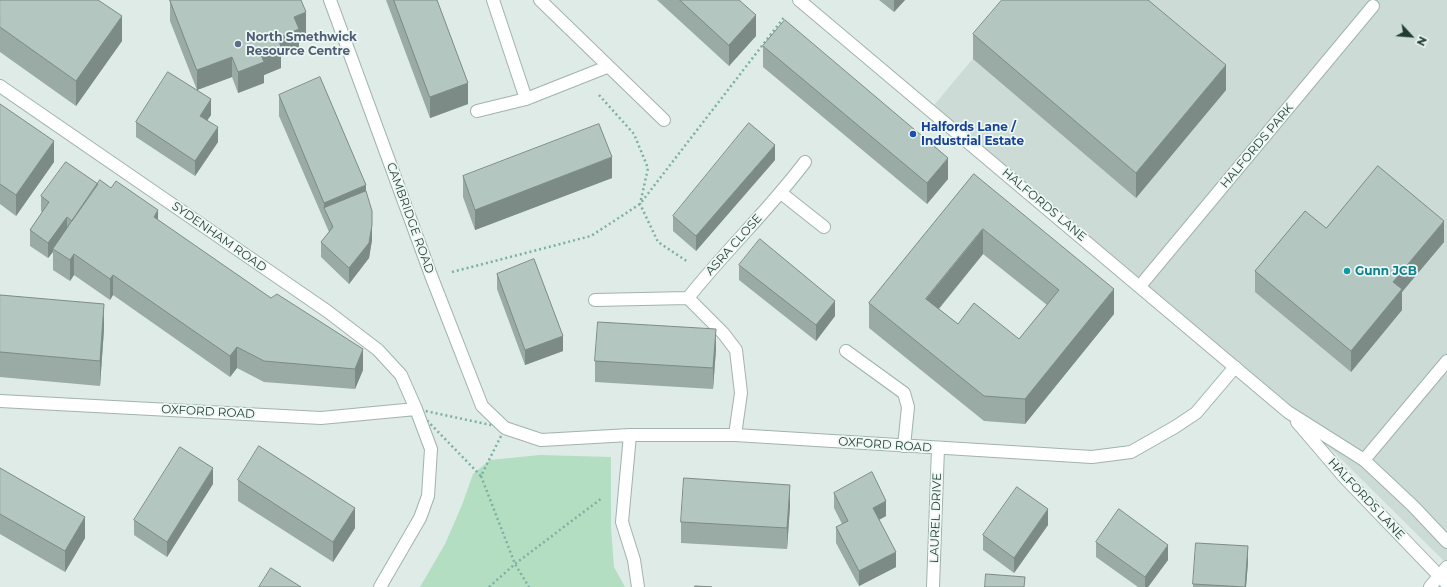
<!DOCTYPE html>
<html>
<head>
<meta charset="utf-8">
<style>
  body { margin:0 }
  #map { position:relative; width:1447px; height:587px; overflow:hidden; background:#deebe6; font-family:Montserrat,sans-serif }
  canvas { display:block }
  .north { position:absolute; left:1391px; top:16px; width:40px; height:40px; -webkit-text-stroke:3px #eef7f3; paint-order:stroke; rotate:116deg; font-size:11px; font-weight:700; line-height:16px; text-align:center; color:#1e3c35 }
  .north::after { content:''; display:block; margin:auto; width:14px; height:18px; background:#1e3c35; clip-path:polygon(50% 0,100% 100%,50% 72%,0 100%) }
</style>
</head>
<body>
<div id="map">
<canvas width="1447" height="587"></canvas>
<div class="north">N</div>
</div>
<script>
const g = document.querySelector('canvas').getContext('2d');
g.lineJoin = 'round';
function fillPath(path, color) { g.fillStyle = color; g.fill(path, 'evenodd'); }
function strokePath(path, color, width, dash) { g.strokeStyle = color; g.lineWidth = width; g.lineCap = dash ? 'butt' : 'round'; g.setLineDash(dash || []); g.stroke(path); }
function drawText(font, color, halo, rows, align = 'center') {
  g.font = font + ' Montserrat,sans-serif'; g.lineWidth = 3.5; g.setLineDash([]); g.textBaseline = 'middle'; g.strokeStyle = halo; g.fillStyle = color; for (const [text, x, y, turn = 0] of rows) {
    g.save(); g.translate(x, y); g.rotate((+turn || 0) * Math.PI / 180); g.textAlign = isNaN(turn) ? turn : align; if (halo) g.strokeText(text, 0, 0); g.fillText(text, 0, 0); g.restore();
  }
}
const built = new Path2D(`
  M 1022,0 L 1447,0 L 1447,564 L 1334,452 L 930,110 Z`);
const green = new Path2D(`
  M 540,455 L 611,457 L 611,528 L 614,567 L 625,587 L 420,587 L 445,544 L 462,505 L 473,474 L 490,460 Z`);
const path = new Path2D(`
  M 599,95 L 634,134 L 648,168 L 640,204 L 658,242 L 688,262
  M 452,272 L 591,236 L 640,204 L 785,16
  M 416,409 L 505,428 L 481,476 Z
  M 481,476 L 515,564 L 529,587
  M 489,587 L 515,564 L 602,498`);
const service = new Path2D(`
  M 493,0 L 526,99
  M 540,0 L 664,120
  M 477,111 L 526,99 L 607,67
  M 846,351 L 904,393 L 908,407 L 904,446
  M 1364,460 L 1447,361
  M 1430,587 L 1447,567`);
const minor = new Path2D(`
  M 330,0 L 432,278 L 482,406 L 505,428 L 541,440 L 630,435 L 735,435 L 1092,457 L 1131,452 L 1175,427 L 1196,413 L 1235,367
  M 0,86 L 327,311 L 378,350 L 401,375 L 416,409 L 431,449 L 428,496 L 420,518 L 380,587
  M 781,193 L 824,227
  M 1140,286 L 1373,6
  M 688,298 C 725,251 769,210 805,162
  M 595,300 L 688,298 L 723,333 L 736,350 L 741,393 L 735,435
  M 0,401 L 321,418 L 416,409
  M 630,435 L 622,522 L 634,560 L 638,587
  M 933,587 L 938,448`);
const tertiary = new Path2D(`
  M 799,0 L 1288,412 L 1364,460 L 1413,506 L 1447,542
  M 1297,422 L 1345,478 L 1447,584`);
const wall = new Path2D(`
  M 0,0 L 122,41 L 76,106 L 0,52 Z
  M 170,0 L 306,33 L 299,35 L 299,50 L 281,57 L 281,68 L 264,75 L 264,83 L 238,93 L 232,77 L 197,90 L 170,21 Z
  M 386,0 L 437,0 L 468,104 L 430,118 Z
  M 657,0 L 739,0 L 756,36 L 729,66 Z
  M 879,0 L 905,0 L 894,12 Z
  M 973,34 L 1226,90 L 1136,198 L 973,59 Z
  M 763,46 L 948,179 L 927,204 L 763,67 Z
  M 279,95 L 366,191 L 372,240 L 369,258 L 349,284 L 321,257 L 321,242 L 329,232 L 279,116 Z
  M 0,104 L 54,162 L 16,216 L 0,204 Z
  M 211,115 L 207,120 L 218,142 L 195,176 L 136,137 L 136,122 Z
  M 775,160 L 696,251 L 673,231 L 673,216 Z
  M 974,174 L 1114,314 L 1025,424 L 984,421 L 869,328 L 869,303 ZM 983,254 L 1047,305 L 1019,339 L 958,324 L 939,309 Z
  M 463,176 L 612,178 L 475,230 L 463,197 Z
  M 98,184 L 158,220 L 363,370 L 355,389 L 264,382 L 237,368 L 230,377 L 113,295 L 110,300 L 74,275 L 70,281 L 53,270 L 53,252 L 48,258 L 30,246 L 30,230 L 42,212 L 41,211 L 41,196 Z
  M 1326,228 L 1444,242 L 1402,292 L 1402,310 L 1351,372 L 1255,292 L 1255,271 Z
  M 739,265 L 835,316 L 816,341 L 739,280 Z
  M 497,274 L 563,351 L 525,365 L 497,289 Z
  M 0,295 L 104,329 L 100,386 L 0,377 Z
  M 716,349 L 713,389 L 595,382 L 595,361 Z
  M 0,468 L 85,538 L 65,572 L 0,534 Z
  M 238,480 L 355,528 L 333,562 L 238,501 Z
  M 213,484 L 167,557 L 134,535 L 134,520 Z
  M 834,493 L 886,516 L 879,520 L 896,567 L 859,586 L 836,543 L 836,527 L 842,524 L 834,508 Z
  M 790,506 L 787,549 L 681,543 L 681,522 Z
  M 1048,525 L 1014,573 L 983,550 L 983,535 Z
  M 1096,542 L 1168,560 L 1148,587 L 1138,587 L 1096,557 Z
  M 1248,562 L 1246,587 L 1193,587 L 1193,584 Z`);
const shadedWall = new Path2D(`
  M 894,0 L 905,0 L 894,12 Z
  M 306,12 L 306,33 L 299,35 L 299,50 L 281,57 L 281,68 L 264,75 L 264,83 L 238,93 L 238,72 L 261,55 L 278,38 L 294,17 Z
  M 756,15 L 756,36 L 729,66 L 729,45 Z
  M 122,16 L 122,41 L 76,106 L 76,81 Z
  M 232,57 L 232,77 L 197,90 L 197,70 Z
  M 1226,65 L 1226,90 L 1136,198 L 1136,173 Z
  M 468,83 L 468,104 L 430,118 L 430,97 Z
  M 211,99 L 211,115 L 200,131 L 200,116 Z
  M 218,127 L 218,142 L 195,176 L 195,161 Z
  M 54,141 L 54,162 L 16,216 L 16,195 Z
  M 775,145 L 775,160 L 696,251 L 696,236 Z
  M 612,157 L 612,178 L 475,230 L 475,210 Z
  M 948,158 L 948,179 L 927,204 L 927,183 Z
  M 366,185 L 366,206 L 324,208 L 324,203 Z
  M 158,210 L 158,231 L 154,217 Z
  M 67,217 L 67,232 L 53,249 L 53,252 L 48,258 L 48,243 Z
  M 1444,221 L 1444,242 L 1402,292 L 1402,310 L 1351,372 L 1351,351 L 1393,282 Z
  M 372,225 L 372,240 L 369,258 L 349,284 L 349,268 Z
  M 983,229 L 983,254 L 926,324 L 926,299 Z
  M 74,254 L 74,275 L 70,281 L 70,260 Z
  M 113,275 L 113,295 L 110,300 L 110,279 Z
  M 1114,289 L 1114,314 L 1025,424 L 1025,399 Z
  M 835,301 L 835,316 L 816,341 L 816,325 Z
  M 104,304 L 104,329 L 100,386 L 100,361 Z
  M 716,329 L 716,349 L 713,389 L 713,368 Z
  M 563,336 L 563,351 L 525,365 L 525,350 Z
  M 237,347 L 237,368 L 230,377 L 230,356 Z
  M 363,349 L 363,370 L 355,389 L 355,369 Z
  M 213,468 L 213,484 L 167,557 L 167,542 Z
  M 790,485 L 790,506 L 787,549 L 787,528 Z
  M 886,501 L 886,516 L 873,523 L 873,508 Z
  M 355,508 L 355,528 L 333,562 L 333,542 Z
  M 1048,509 L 1048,525 L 1014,573 L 1014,558 Z
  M 85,517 L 85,538 L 65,572 L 65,551 Z
  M 1168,545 L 1168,560 L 1148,587 L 1145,587 L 1145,577 Z
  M 1248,546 L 1248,562 L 1246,587 L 1245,587 Z
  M 896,552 L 896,567 L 859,586 L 859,571 Z`);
const building = new Path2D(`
  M 0,0 L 98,0 L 122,16 L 76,81 L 0,27 Z
  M 170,0 L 301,0 L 306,12 L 294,17 L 299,29 L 278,38 L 281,47 L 261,55 L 264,62 L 238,72 L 232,57 L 197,70 Z
  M 394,0 L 437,0 L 468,83 L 430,97 Z
  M 680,0 L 739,0 L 756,15 L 729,45 Z
  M 1002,0 L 1148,0 L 1226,65 L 1136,173 L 973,34 Z
  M 785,20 L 948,158 L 927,183 L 763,46 Z
  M 168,72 L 211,99 L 200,116 L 218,127 L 195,161 L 136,122 Z
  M 320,77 L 366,185 L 324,203 L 279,95 Z
  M 0,104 L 54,141 L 16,195 L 0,184 Z
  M 749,123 L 775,145 L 696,236 L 673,216 Z
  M 599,124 L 612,157 L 475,210 L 463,176 Z
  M 66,162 L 98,184 L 72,221 L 67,217 L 48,243 L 30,230 L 49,202 L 41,196 Z
  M 1378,166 L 1444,221 L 1393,282 L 1402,289 L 1351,351 L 1255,271 L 1305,211 L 1326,228 Z
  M 974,174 L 1114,289 L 1025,399 L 984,396 L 869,303 ZM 983,229 L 1059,290 L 1019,339 L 974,303 L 958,324 L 926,299 Z
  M 100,180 L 111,188 L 116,181 L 158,210 L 154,217 L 271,298 L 277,294 L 363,349 L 355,369 L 264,361 L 237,347 L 230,356 L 113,275 L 110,279 L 74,254 L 70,260 L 53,249 Z
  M 366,191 L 372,211 L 372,225 L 369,243 L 349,268 L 321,242 L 333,227 L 324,208 Z
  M 760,239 L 835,301 L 816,325 L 739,265 Z
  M 534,259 L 563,336 L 525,350 L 497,274 Z
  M 0,295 L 104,304 L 100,361 L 0,352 Z
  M 598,322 L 716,329 L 713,368 L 595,361 Z
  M 259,446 L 355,508 L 333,542 L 238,480 Z
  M 180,447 L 213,468 L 167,542 L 134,520 Z
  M 0,468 L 85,517 L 65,551 L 0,514 Z
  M 872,472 L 886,501 L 873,508 L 896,552 L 859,571 L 836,527 L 848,521 L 834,493 Z
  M 684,478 L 790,485 L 787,528 L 681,522 Z
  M 1017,487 L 1048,509 L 1014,558 L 983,535 Z
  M 1119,509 L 1168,545 L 1145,577 L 1096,542 Z
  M 1196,543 L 1248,546 L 1245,587 L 1193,584 Z
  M 271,568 L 301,587 L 259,587 Z
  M 986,574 L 1025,577 L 1024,587 L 985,587 Z
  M 695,586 L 712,587 L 695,587 Z`);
const markers = [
  [238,44,4,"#5c6f8a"],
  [913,134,4,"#1a4fb4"],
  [1347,271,4,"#0f9aa8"]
];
const serviceNames = [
  ["North Smethwick",246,37],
  ["Resource Centre",246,51]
];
const transitNames = [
  ["Halfords Lane /",921,127],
  ["Industrial Estate",921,141]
];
const streetNames = [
  ["HALFORDS PARK",1257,146,-50],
  ["HALFORDS LANE",1044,205,40],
  ["CAMBRIDGE ROAD",410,218,70],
  ["SYDENHAM ROAD",219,237,35],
  ["ASRA CLOSE",734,245,-48],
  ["OXFORD ROAD",208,412,3],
  ["OXFORD ROAD",885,445,4],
  ["HALFORDS LANE",1366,499,47],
  ["LAUREL DRIVE",936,518,-88]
];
const cultureNames = [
  ["Gunn JCB",1355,271]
];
fillPath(built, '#ccdbd5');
fillPath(green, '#b4dec2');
strokePath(service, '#a1b3ad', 14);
strokePath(minor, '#a1b3ad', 14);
strokePath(tertiary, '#a1b3ad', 14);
strokePath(path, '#7bb1a3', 2.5, [2, 3]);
strokePath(service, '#fff', 12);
strokePath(minor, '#fff', 12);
strokePath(tertiary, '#fff', 12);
fillPath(wall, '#9aaaa4');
fillPath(shadedWall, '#7d8b86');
fillPath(building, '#b3c6bf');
strokePath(building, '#7d8b86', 1);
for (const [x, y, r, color] of markers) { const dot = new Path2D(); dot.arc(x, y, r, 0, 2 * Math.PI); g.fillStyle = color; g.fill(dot); strokePath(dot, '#eef7f3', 1.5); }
drawText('bold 12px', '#4e5e75', '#eef7f3', serviceNames, 'left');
drawText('bold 12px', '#164399', '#eef7f3', transitNames, 'left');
drawText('12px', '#1e3c35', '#eef7f3', streetNames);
drawText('bold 12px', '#0d838f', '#eef7f3', cultureNames, 'left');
</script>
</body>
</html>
